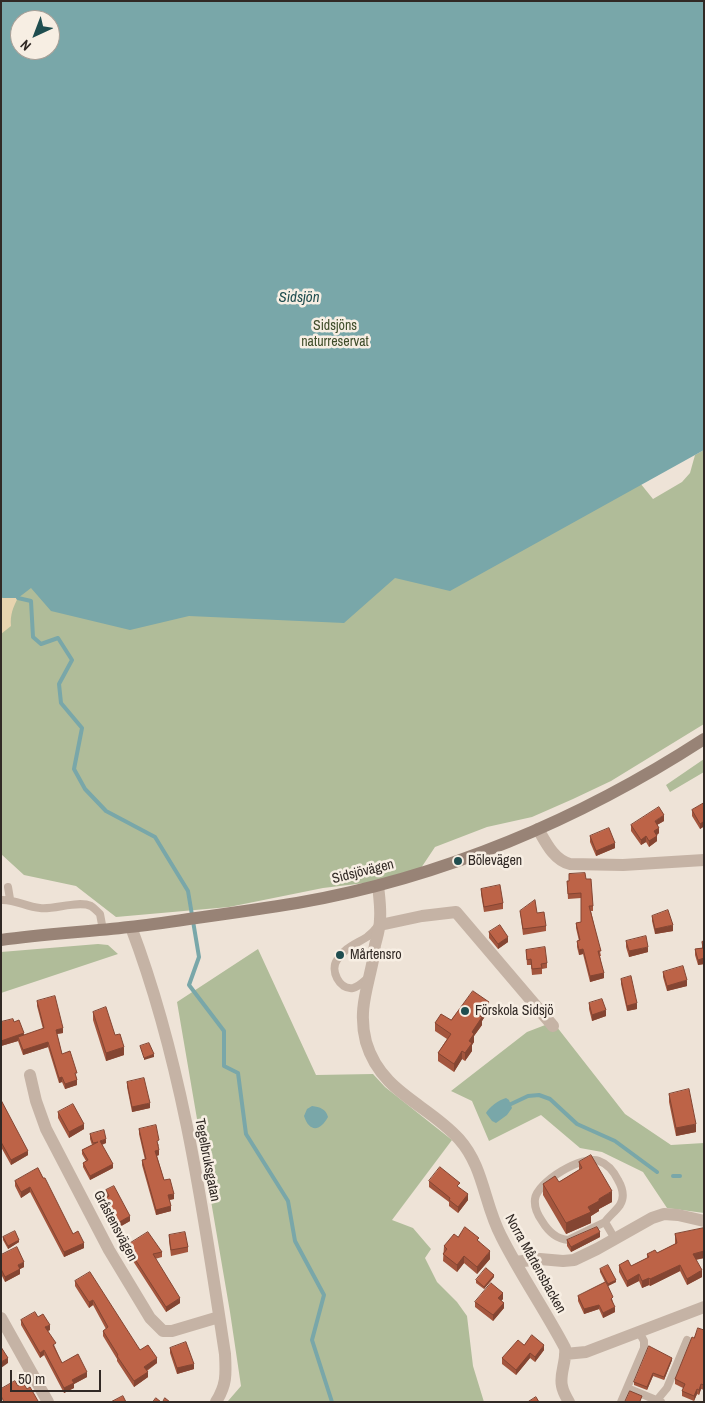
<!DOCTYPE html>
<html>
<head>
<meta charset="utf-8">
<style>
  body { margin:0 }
  #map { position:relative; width:705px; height:1403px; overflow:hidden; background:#eee3d7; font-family:"Archivo Narrow",sans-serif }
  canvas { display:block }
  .frame { position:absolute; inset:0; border:2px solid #312925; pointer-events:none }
  .north { position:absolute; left:10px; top:10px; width:50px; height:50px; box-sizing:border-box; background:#f7eee3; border:1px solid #a89f97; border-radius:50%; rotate:223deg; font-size:14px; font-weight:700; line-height:20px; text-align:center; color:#312925 }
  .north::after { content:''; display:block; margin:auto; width:18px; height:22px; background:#1f4d4f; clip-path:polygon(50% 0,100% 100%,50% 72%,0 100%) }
  .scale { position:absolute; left:10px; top:1370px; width:91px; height:22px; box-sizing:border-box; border:2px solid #312925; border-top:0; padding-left:6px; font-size:15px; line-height:18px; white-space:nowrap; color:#312925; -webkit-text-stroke:4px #f7eee3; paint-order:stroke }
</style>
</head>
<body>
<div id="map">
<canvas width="705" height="1403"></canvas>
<div class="frame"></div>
<div class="north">N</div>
<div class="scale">50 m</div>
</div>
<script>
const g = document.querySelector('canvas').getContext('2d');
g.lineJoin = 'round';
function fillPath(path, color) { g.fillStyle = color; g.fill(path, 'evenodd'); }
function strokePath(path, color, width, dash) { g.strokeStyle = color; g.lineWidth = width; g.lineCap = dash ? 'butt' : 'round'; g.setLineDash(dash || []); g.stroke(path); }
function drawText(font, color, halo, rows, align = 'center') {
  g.font = font + ' "Archivo Narrow",sans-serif'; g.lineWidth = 5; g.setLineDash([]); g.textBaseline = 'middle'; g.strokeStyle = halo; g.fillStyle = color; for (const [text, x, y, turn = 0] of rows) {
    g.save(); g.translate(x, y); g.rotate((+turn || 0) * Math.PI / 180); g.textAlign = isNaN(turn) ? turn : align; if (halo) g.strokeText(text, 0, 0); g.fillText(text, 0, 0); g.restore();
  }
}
const green = new Path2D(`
  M 1,1 L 704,1 L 636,478 L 653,499 L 682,482 L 690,473 L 695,455 L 704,450 L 704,724 L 611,781 L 573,799 L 532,817 L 487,827 L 435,847 L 415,877 L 323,888 L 229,907 L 116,917 L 76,886 L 24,875 L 1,854 ZM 20,20 L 50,20 L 50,50 L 20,50 Z
  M 704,759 L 704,772 L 670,792 L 666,785 Z
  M 98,944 L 108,945 L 118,954 L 1,993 L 1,952 Z
  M 258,949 L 316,1075 L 373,1074 L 385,1087 L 452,1140 L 392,1220 L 413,1228 L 431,1249 L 425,1258 L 437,1282 L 457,1302 L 467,1316 L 473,1366 L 484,1402 L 228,1401 L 241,1386 L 230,1312 L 177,1002 Z
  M 553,1022 L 625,1114 L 671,1145 L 704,1143 L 704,1213 L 667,1208 L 643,1172 L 602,1152 L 580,1148 L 541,1115 L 489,1141 L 472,1101 L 451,1091 L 527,1032 Z`);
const sand = new Path2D(`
  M 1,597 L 3,598 L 18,598 C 13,607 10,615 11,626 L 1,634 Z`);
const water = new Path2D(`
  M 1,1 L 704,1 L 704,450 L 450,591 L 395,578 L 344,623 L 189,616 L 130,630 L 51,611 L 31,588 L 18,598 L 3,598 L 1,597 ZM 20,20 L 50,20 L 50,50 L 20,50 Z
  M 506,1098 L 509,1100 L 512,1108 L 507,1115 L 496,1123 L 492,1121 L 486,1113 C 489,1107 499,1100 506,1098 Z
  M 312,1106 C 320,1107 326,1109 328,1117 C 320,1132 309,1132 304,1116 L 307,1109 Z`);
const stream = new Path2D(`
  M 18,598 L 31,601 L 33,637 L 41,644 L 58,638 L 72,660 L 59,684 L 61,703 L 82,728 L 74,769 L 85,789 L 106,811 L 155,837 L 188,891 L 199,957 L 189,985 L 224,1031 L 224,1066 L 238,1073 L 246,1134 L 288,1201 L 295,1241 L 324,1295 L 312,1340 L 332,1402
  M 511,1104 L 528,1096 L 539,1095 L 550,1099 L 577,1124 L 615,1141 L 657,1172
  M 673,1176 L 680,1176`);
const service = new Path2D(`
  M 8,887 L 10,899
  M 1,900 C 15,899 26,907 40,908 C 54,910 78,900 91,906 C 94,908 98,912 100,914 L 103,930
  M 369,977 C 364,981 359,987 353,988 C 339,990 330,970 337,960 C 344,948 356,944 367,937 C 371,934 375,930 378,926
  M 605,1222 L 568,1240 C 556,1239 548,1231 542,1221 C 537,1214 534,1207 535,1199 C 537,1182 583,1154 599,1161 C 608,1164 614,1172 618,1180 C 622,1187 625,1197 620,1205 C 616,1211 609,1216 605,1222 L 615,1239
  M 627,1388 L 661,1402
  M 657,1400 L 667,1388 L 687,1340
  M 621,1402 L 644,1348 L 644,1341 L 639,1332`);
const minor = new Path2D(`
  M 538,829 C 546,843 554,860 570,864 L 623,865 L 704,860
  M 378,885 C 379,896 381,908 380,919 C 380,928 377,937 375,945 C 374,950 374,955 373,960 C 367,990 358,1011 366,1042 C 381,1093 428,1104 459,1139 C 484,1167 484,1204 501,1236 C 520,1274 545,1310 565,1348 C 567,1361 559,1374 562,1386 C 563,1392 566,1397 569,1402
  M 380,925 L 422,916 L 456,912 L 553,1026
  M 131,927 C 183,1064 203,1210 225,1354 C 226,1374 227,1384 216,1402
  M 30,1075 L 36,1101 L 46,1129 L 109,1250 L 150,1318 L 163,1331 L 172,1331 L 219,1317
  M 515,1262 L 540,1259 L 563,1261 L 574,1260 L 597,1249 L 652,1218 L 664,1214 L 678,1215 L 704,1221
  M 1,1318 L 48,1402
  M 565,1354 L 586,1352 L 704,1307`);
const secondary = new Path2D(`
  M 1,940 C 44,934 86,932 129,927 C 149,925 169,922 189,919 C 225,914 261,909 297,903 C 442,878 581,819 704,739`);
const wall = new Path2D(`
  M 704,803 L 704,829 L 703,827 L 700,829 L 692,816 L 692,810 Z
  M 664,821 L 657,825 L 659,833 L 657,835 L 657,841 L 649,847 L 646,842 L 641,845 L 631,831 L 631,825 Z
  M 590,836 L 615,848 L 596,856 L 590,842 Z
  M 569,874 L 586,879 L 593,906 L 593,911 L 591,911 L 601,956 L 600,956 L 604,978 L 590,982 L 583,954 L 579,955 L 577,947 L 577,941 L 579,941 L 576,928 L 576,923 L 581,922 L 581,898 L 568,899 L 567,881 L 569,881 Z
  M 481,889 L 503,903 L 503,909 L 484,912 L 481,894 Z
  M 520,911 L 537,913 L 546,926 L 546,931 L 523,935 Z
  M 652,916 L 673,931 L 655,934 L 652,921 Z
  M 489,932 L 508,942 L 498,949 L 489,938 Z
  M 626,941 L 648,952 L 629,957 L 626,947 Z
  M 704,941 L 704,964 L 698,965 L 695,955 L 695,949 L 702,948 L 702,942 Z
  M 526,950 L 547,963 L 547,968 L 542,969 L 542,974 L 532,975 L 531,965 L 527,965 Z
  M 663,972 L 687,986 L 667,991 L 663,977 Z
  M 621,979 L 637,1009 L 627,1011 L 621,984 Z
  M 37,1001 L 63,1033 L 57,1034 L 62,1054 L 77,1078 L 77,1085 L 65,1089 L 62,1082 L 59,1083 L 48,1047 L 23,1055 L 18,1041 L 1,1046 L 1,1022 L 14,1022 L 24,1035 L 43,1029 L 37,1006 Z
  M 589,1003 L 606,1016 L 592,1021 L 589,1009 Z
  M 489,1010 L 482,1021 L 482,1025 L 474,1036 L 474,1042 L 472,1045 L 472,1051 L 465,1061 L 462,1059 L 454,1072 L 438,1061 L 438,1053 L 447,1039 L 435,1031 L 435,1023 L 451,1020 Z
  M 93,1012 L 124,1055 L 106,1061 L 93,1020 Z
  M 127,1082 L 150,1108 L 132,1112 L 127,1087 Z
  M 669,1094 L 696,1132 L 676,1136 L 669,1102 Z
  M 1,1100 L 28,1155 L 11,1165 L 1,1147 Z
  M 58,1112 L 84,1129 L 69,1138 L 58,1118 Z
  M 139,1129 L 159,1145 L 158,1146 L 159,1155 L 157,1156 L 164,1180 L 174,1199 L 170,1200 L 171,1211 L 156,1215 L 142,1165 L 142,1160 L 145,1160 L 139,1134 Z
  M 90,1134 L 106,1143 L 102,1145 L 113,1168 L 90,1180 L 83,1167 L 83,1163 L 86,1161 L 82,1154 L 82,1150 L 92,1145 L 90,1139 Z
  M 579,1162 L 612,1202 L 599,1209 L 599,1211 L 591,1216 L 591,1223 L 566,1234 L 543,1195 L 543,1184 L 559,1182 L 579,1170 Z
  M 38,1168 L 73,1234 L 84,1248 L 64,1257 L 30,1192 L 21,1198 L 15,1186 L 15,1181 Z
  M 429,1181 L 460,1188 L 468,1200 L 458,1213 L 449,1206 L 449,1202 L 429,1187 Z
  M 106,1190 L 130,1221 L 116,1229 L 103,1205 L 103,1200 L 107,1197 L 106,1195 Z
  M 704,1228 L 704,1258 L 696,1260 L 702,1277 L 687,1285 L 680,1271 L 650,1286 L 649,1285 L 642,1288 L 639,1281 L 627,1287 L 619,1272 L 619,1265 L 631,1266 L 647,1258 L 647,1254 L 657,1253 L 675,1244 L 675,1234 Z
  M 169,1235 L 188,1247 L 188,1252 L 171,1256 L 169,1241 Z
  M 3,1237 L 19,1242 L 8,1249 L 3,1240 Z
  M 458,1237 L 479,1241 L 490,1259 L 477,1274 L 464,1263 L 457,1272 L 443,1261 L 444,1246 Z
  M 600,1237 L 571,1252 L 567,1246 L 567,1240 Z
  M 129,1244 L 162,1252 L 162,1257 L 155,1259 L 180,1303 L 166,1312 L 133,1261 L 133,1255 L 129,1249 Z
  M 1,1255 L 24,1267 L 20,1269 L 20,1274 L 5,1282 L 1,1274 Z
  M 600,1269 L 616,1282 L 608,1286 L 613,1302 L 615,1312 L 603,1318 L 599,1309 L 584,1314 L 578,1301 L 578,1296 L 605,1282 L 600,1272 Z
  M 494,1277 L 484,1289 L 476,1283 L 476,1280 Z
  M 75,1281 L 140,1350 L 157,1363 L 147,1371 L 148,1377 L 134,1387 L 117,1361 L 117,1359 L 103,1336 L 103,1331 L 106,1329 L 93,1305 L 89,1308 L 75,1286 Z
  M 503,1299 L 501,1301 L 504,1308 L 493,1321 L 475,1307 L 475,1302 Z
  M 38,1317 L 50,1330 L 48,1331 L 62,1363 L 87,1377 L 74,1384 L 74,1388 L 64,1393 L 44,1355 L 40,1358 L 21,1325 L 21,1320 Z
  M 704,1330 L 704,1390 L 701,1389 L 699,1395 L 697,1394 L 694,1401 L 682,1396 L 682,1391 L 683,1388 L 675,1384 L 675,1379 L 694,1338 Z
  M 524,1345 L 544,1350 L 535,1362 L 530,1358 L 516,1375 L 502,1364 L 502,1358 Z
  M 170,1348 L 194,1369 L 177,1374 L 170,1353 Z
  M 672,1360 L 664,1380 L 653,1376 L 647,1390 L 634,1385 L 634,1382 Z`);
const shadedWall = new Path2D(`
  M 664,815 L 664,821 L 655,826 L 655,821 Z
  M 703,822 L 703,827 L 700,829 L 700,824 Z
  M 659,828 L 659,833 L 654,837 L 654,831 Z
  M 646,836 L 646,842 L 641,845 L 641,840 Z
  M 657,836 L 657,841 L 649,847 L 649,841 Z
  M 615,843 L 615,848 L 596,856 L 596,851 Z
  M 673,925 L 673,931 L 655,934 L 655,929 Z
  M 508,937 L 508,942 L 498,949 L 498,944 Z
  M 648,947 L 648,952 L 629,957 L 629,951 Z
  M 583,949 L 583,954 L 579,955 L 579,950 Z
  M 704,958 L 704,964 L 698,965 L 698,960 Z
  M 604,973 L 604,978 L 590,982 L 590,976 Z
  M 687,980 L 687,986 L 667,991 L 667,986 Z
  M 489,1002 L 489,1010 L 482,1021 L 482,1025 L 474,1036 L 474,1042 L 472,1045 L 472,1051 L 465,1061 L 465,1053 L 472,1032 L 479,1016 Z
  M 637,1003 L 637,1009 L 627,1011 L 627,1006 Z
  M 606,1010 L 606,1016 L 592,1021 L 592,1015 Z
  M 63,1028 L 63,1033 L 56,1034 L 56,1030 Z
  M 24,1033 L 24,1039 L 18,1037 L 18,1041 L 1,1046 L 1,1041 Z
  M 48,1042 L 48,1047 L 23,1055 L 23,1050 Z
  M 124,1047 L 124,1055 L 106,1061 L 106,1053 Z
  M 462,1051 L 462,1059 L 454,1072 L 454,1064 Z
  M 154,1054 L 154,1057 L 144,1060 L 144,1058 Z
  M 62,1077 L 62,1082 L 59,1083 L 59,1078 Z
  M 77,1080 L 77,1085 L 65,1089 L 65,1084 Z
  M 150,1103 L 150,1108 L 132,1112 L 132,1107 Z
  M 84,1124 L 84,1129 L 69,1138 L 69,1132 Z
  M 696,1124 L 696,1132 L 676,1136 L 676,1128 Z
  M 106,1139 L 106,1143 L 100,1145 L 100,1141 Z
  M 159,1150 L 159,1155 L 155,1156 L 155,1151 Z
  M 28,1151 L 28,1155 L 11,1165 L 11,1160 Z
  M 113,1164 L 113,1168 L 90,1180 L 90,1176 Z
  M 30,1187 L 30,1192 L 21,1198 L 21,1192 Z
  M 612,1191 L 612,1202 L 599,1209 L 599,1211 L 591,1216 L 591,1223 L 566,1234 L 566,1223 L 599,1199 Z
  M 174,1194 L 174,1199 L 168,1200 L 168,1195 Z
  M 468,1194 L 468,1200 L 458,1213 L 458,1207 Z
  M 171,1206 L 171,1211 L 156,1215 L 156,1210 Z
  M 130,1216 L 130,1221 L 116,1229 L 116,1224 Z
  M 600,1232 L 600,1237 L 571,1252 L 571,1247 Z
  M 19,1240 L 19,1242 L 8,1249 L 8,1246 Z
  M 84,1243 L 84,1248 L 64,1257 L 64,1252 Z
  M 490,1251 L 490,1259 L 477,1274 L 477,1267 Z
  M 704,1251 L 704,1258 L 693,1260 L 693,1254 Z
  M 464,1256 L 464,1263 L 457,1272 L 457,1265 Z
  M 24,1262 L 24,1267 L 20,1269 L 20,1274 L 5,1282 L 5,1277 L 18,1265 Z
  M 680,1265 L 680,1271 L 650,1286 L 650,1279 Z
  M 702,1270 L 702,1277 L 687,1285 L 687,1279 Z
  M 639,1274 L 639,1281 L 627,1287 L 627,1281 Z
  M 494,1275 L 494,1277 L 484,1289 L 484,1287 Z
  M 649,1278 L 649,1285 L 642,1288 L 642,1281 Z
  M 616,1280 L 616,1282 L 608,1286 L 608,1284 Z
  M 503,1293 L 503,1299 L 498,1304 L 498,1298 Z
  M 180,1298 L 180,1303 L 166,1312 L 166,1307 Z
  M 93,1300 L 93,1305 L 89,1308 L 89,1302 Z
  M 504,1303 L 504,1308 L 493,1321 L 493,1315 Z
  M 599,1305 L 599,1309 L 584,1314 L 584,1309 Z
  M 615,1307 L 615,1312 L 603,1318 L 603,1313 Z
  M 50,1325 L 50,1330 L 45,1332 L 45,1327 Z
  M 544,1345 L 544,1350 L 535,1362 L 535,1357 Z
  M 44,1350 L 44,1355 L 40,1358 L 40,1353 Z
  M 530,1353 L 530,1358 L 516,1375 L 516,1370 Z
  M 8,1358 L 8,1363 L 1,1368 L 1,1362 Z
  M 157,1358 L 157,1363 L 144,1372 L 144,1367 Z
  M 672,1358 L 672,1360 L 664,1380 L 664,1377 Z
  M 194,1364 L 194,1369 L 177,1374 L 177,1368 Z
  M 87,1372 L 87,1377 L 74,1384 L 74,1388 L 64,1393 L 64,1388 L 72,1380 Z
  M 148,1372 L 148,1377 L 134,1387 L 134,1381 Z
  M 653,1373 L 653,1376 L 647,1390 L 647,1387 Z
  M 701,1384 L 701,1389 L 699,1395 L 699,1390 Z
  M 697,1389 L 697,1394 L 694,1401 L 694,1396 Z`);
const building = new Path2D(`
  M 704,803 L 704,823 L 703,822 L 700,824 L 692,810 Z
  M 659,807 L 664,815 L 655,821 L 659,828 L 654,831 L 657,836 L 649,841 L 646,836 L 641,840 L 631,825 Z
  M 609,828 L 615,843 L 596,851 L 590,836 Z
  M 585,873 L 586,879 L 591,879 L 593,906 L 589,906 L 601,951 L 598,951 L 604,973 L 590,976 L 583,949 L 579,950 L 577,941 L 580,940 L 576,923 L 581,922 L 581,893 L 568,894 L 567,881 L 569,881 L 569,874 Z
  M 500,885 L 503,903 L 484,907 L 481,889 Z
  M 535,900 L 537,913 L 544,912 L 546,926 L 523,929 L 520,911 Z
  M 668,910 L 673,925 L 655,929 L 652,916 Z
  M 500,925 L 508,937 L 498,944 L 489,932 Z
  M 646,936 L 648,947 L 629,951 L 626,941 Z
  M 704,941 L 704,958 L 698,960 L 695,949 L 703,948 L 702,942 Z
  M 545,947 L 547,963 L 541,964 L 542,968 L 532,969 L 531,959 L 527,960 L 526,950 Z
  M 683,966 L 687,980 L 667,986 L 663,972 Z
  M 631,976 L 637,1003 L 627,1006 L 621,979 Z
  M 473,991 L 489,1002 L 479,1016 L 482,1017 L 472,1032 L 474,1034 L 469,1041 L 472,1043 L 465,1053 L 462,1051 L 454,1064 L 438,1053 L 451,1034 L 435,1023 L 441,1014 L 451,1020 Z
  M 55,996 L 63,1028 L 56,1030 L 62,1054 L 70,1051 L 77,1073 L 75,1073 L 77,1080 L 65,1084 L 62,1077 L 59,1078 L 48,1042 L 23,1050 L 18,1037 L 44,1028 L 37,1001 Z
  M 602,999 L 606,1010 L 592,1015 L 589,1003 Z
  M 106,1007 L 115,1035 L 120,1034 L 124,1047 L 106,1053 L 93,1012 Z
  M 13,1019 L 14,1022 L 19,1020 L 24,1033 L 1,1041 L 1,1022 Z
  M 149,1043 L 154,1054 L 144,1058 L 140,1046 Z
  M 144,1078 L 150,1103 L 132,1107 L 127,1082 Z
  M 689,1089 L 696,1124 L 676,1128 L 669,1094 Z
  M 1,1100 L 28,1151 L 11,1160 L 1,1142 Z
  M 73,1104 L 84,1124 L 69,1132 L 58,1112 Z
  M 156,1125 L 159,1140 L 157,1141 L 159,1150 L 155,1151 L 164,1180 L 170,1179 L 174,1194 L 168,1195 L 171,1206 L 156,1210 L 142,1160 L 146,1159 L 139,1129 Z
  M 104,1130 L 106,1139 L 100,1141 L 113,1164 L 90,1176 L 83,1163 L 88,1160 L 82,1150 L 98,1142 L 93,1143 L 90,1134 Z
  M 591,1155 L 612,1191 L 599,1199 L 599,1201 L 588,1207 L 591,1212 L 566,1223 L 543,1184 L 555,1176 L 559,1182 L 582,1168 L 579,1162 Z
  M 440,1167 L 460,1183 L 457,1186 L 468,1194 L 458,1207 L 449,1200 L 450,1198 L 429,1181 Z
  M 38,1168 L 43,1178 L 45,1178 L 73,1234 L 78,1231 L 84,1243 L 64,1252 L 30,1187 L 21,1192 L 15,1181 Z
  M 114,1186 L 130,1216 L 116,1224 L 103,1200 L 109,1196 L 106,1190 Z
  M 465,1227 L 479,1238 L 477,1240 L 490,1251 L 477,1267 L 464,1256 L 457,1265 L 443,1254 L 447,1249 L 444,1246 L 454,1234 L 458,1237 Z
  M 597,1227 L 600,1232 L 571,1247 L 567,1240 Z
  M 704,1228 L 704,1251 L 693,1254 L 702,1270 L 687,1279 L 680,1265 L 650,1279 L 649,1278 L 642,1281 L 639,1274 L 627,1281 L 619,1265 L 628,1260 L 631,1266 L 649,1257 L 647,1254 L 655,1250 L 657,1253 L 677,1243 L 675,1234 Z
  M 15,1231 L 19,1240 L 8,1246 L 3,1237 Z
  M 148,1232 L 162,1252 L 153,1254 L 180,1298 L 166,1307 L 133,1256 L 136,1254 L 129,1244 Z
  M 185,1232 L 188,1247 L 171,1250 L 169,1235 Z
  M 17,1247 L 24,1262 L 18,1265 L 20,1269 L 5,1277 L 1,1269 L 1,1255 Z
  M 608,1265 L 616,1280 L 608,1284 L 600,1269 Z
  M 486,1268 L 494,1275 L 484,1287 L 476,1280 Z
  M 90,1272 L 140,1350 L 148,1345 L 157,1358 L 144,1367 L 148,1372 L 134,1381 L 117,1356 L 118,1355 L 103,1331 L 108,1327 L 93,1300 L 89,1302 L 75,1281 Z
  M 606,1282 L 613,1297 L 611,1299 L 615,1307 L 603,1313 L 599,1305 L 584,1309 L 578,1296 Z
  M 491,1283 L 503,1293 L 498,1298 L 504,1303 L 493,1315 L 475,1302 Z
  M 35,1312 L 38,1317 L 43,1314 L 50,1325 L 45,1327 L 56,1343 L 53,1345 L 62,1363 L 78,1354 L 87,1372 L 72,1380 L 74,1383 L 64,1388 L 44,1350 L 40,1353 L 21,1320 Z
  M 698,1328 L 704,1330 L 704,1385 L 701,1384 L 699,1390 L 697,1389 L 694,1396 L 682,1391 L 685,1384 L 675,1379 L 692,1337 L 694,1338 Z
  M 532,1335 L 544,1345 L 535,1357 L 530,1353 L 516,1370 L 502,1358 L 518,1340 L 524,1345 Z
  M 186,1342 L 194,1364 L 177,1368 L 170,1348 Z
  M 649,1346 L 672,1358 L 664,1377 L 653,1373 L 647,1387 L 634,1382 Z
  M 1,1347 L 8,1358 L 1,1362 Z
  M 15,1381 L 18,1386 L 23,1383 L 27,1389 L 30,1387 L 38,1401 L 36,1402 L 4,1402 L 1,1396 L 1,1389 Z
  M 630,1391 L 642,1396 L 640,1401 L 641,1402 L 625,1402 Z
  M 123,1396 L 126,1402 L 111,1402 Z
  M 536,1397 L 539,1402 L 528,1402 Z
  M 156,1398 L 161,1402 L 153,1402 Z
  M 165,1398 L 170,1402 L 163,1402 Z`);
const markers = [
  [458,861,5,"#1f4d4f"],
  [340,955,5,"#1f4d4f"],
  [465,1011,5,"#1f4d4f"]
];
const parkNames = [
  ["Sidsjöns",335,326],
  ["naturreservat",335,342]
];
const poiNames = [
  ["Bölevägen",468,861],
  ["Mårtensro",350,955],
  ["Förskola Sidsjö",475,1011]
];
const streetNames = [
  ["Sidsjövägen",363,872,-14],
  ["Tegelbruksgatan",207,1160,79],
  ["Gråstensvägen",115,1226,62],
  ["Norra Mårtensbacken",535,1264,61]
];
const waterNames = [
  ["Sidsjön",299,298]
];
fillPath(green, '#b0bc99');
fillPath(sand, '#e8d4af');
fillPath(water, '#79a7a9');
strokePath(stream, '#79a7a9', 4);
strokePath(service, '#c5b3a5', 8);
strokePath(minor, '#c5b3a5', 12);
strokePath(secondary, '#988376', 12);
fillPath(wall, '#a3553d');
fillPath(shadedWall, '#844532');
fillPath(building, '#bd6347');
strokePath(building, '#844532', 1);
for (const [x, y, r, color] of markers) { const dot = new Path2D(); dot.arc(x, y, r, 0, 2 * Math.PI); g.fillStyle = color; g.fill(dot); strokePath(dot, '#f7eee3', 2); }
drawText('14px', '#414e2b', '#f7eee3', parkNames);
drawText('14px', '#312925', '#f7eee3', poiNames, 'left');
drawText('14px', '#312925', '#f7eee3', streetNames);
drawText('italic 15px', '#1f4d4f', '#f7eee3', waterNames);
</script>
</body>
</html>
